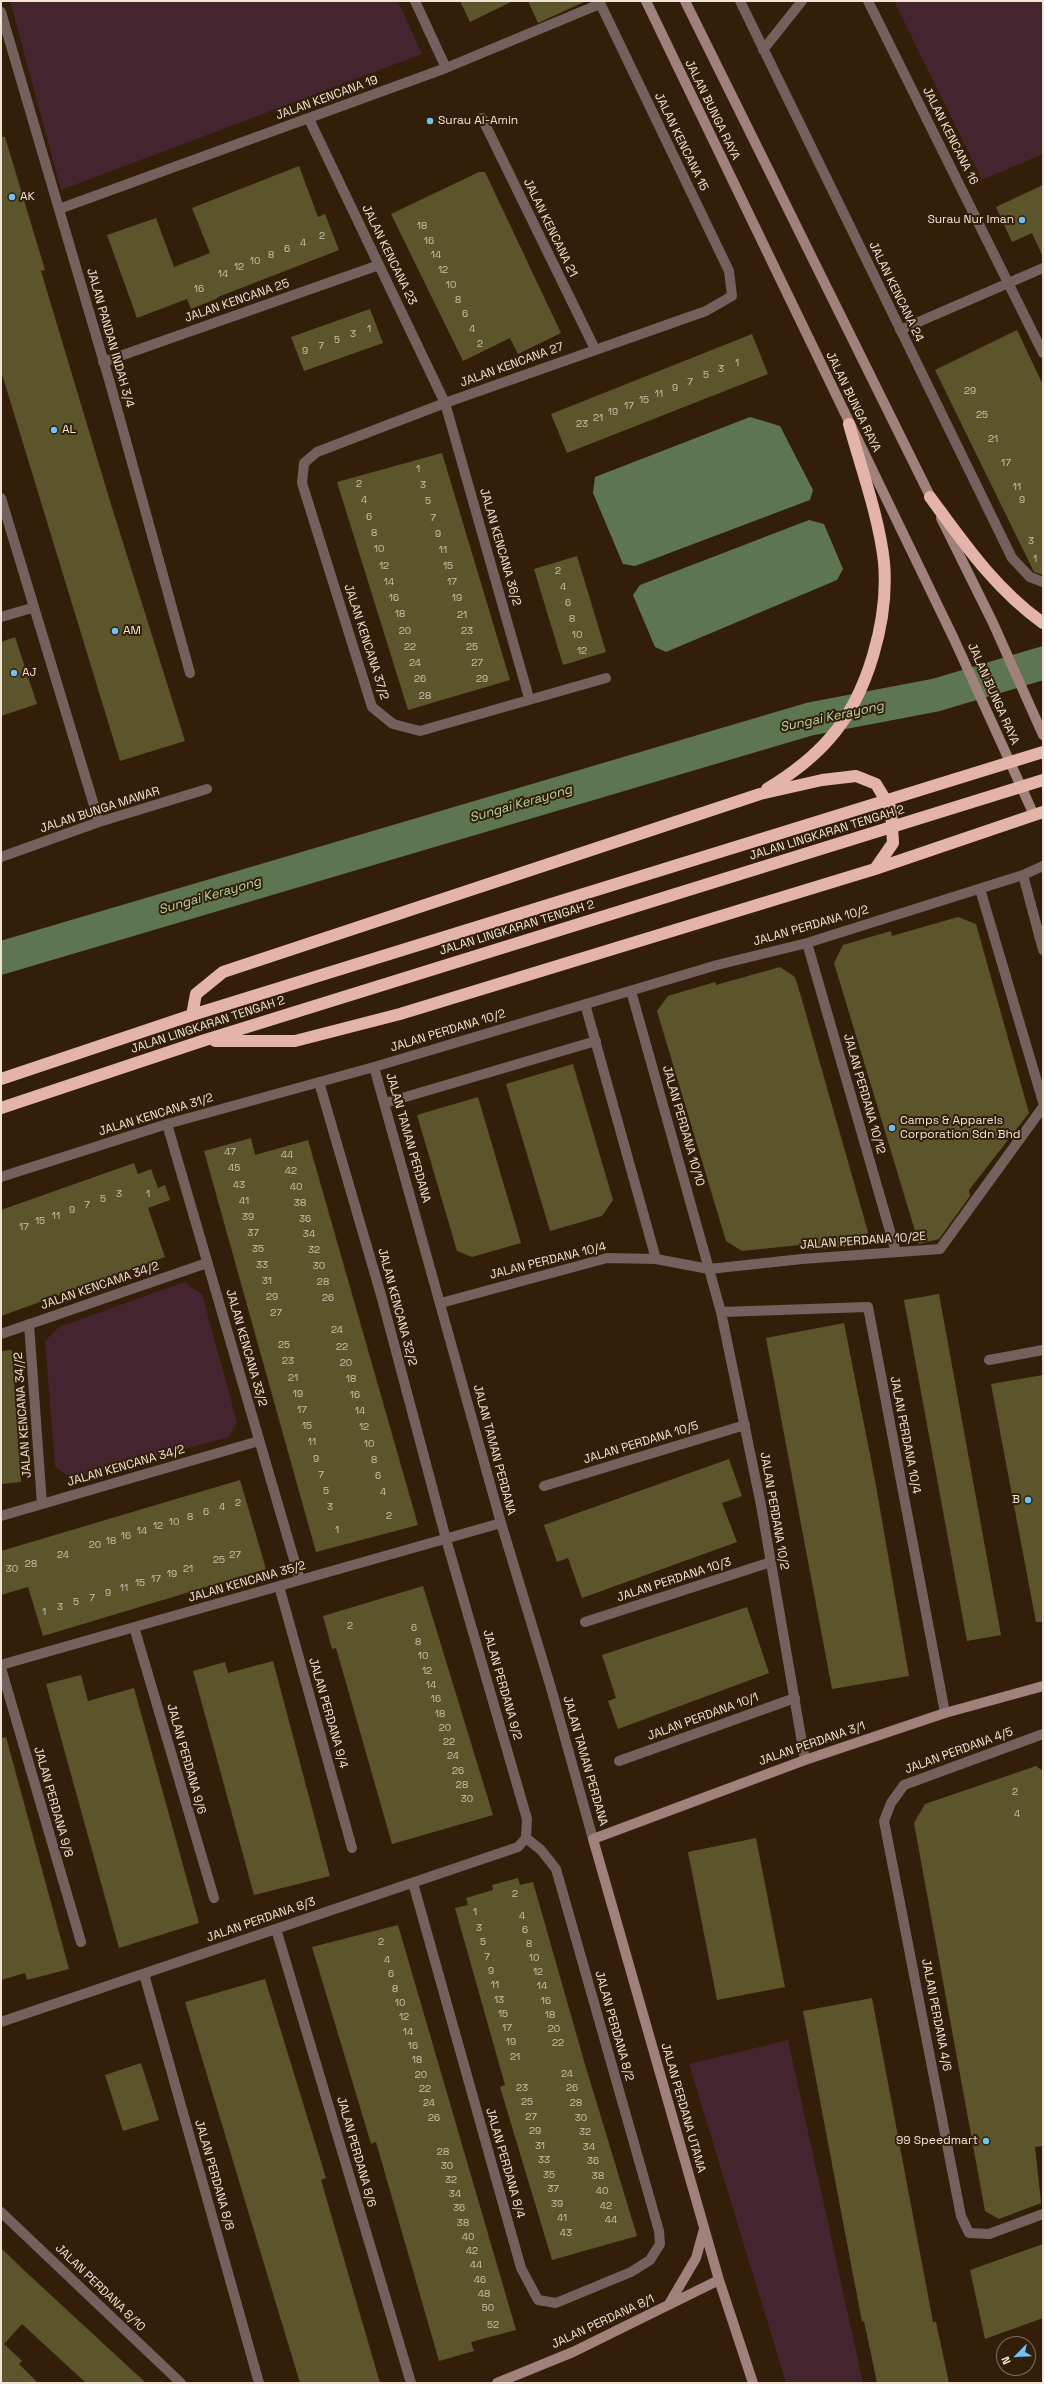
<!DOCTYPE html>
<html>
<head>
<meta charset="utf-8">
<style>
  body { margin:0 }
  #map { position:relative; width:1044px; height:2384px; overflow:hidden; background:#331f09; font-family:"Space Grotesk",sans-serif }
  canvas { display:block }
  .frame { position:absolute; inset:0; border:2px solid #f1e3d6; pointer-events:none }
  .north { position:absolute; left:996px; top:2336px; width:40px; height:40px; box-sizing:border-box; background:#331f09; border:1px solid #7f6d5b; border-radius:50%; rotate:246deg; font-size:11px; font-weight:700; line-height:16px; text-align:center; color:#f1e3d6 }
  .north::after { content:''; display:block; margin:auto; width:14px; height:18px; background:#70c2f4; clip-path:polygon(50% 0,100% 100%,50% 72%,0 100%) }
</style>
</head>
<body>
<div id="map">
<canvas width="1044" height="2384"></canvas>
<div class="frame"></div>
<div class="north">N</div>
</div>
<script>
const g = document.querySelector('canvas').getContext('2d');
g.lineJoin = 'round';
function fillPath(path, color) { g.fillStyle = color; g.fill(path, 'evenodd'); }
function strokePath(path, color, width, dash) { g.strokeStyle = color; g.lineWidth = width; g.lineCap = dash ? 'butt' : 'round'; g.setLineDash(dash || []); g.stroke(path); }
function drawText(font, color, halo, rows, align = 'center') {
  g.font = font + ' "Space Grotesk",sans-serif'; g.lineWidth = 4; g.setLineDash([]); g.textBaseline = 'middle'; g.strokeStyle = halo; g.fillStyle = color; for (const [text, x, y, turn = 0] of rows) {
    g.save(); g.translate(x, y); g.rotate((+turn || 0) * Math.PI / 180); g.textAlign = isNaN(turn) ? turn : align; if (halo) g.strokeText(text, 0, 0); g.fillText(text, 0, 0); g.restore();
  }
}
const green = new Path2D(`
  M 10,1 L 398,1 L 422,54 L 61,190 Z
  M 894,1 L 1043,2 L 1043,154 L 982,180 Z
  M 184,1282 L 202,1294 L 237,1422 L 229,1437 L 71,1479 L 55,1466 L 45,1341 L 59,1327 Z
  M 788,2040 L 863,2383 L 786,2383 L 689,2064 Z`);
const water = new Path2D(`
  M 750,417 L 780,426 L 813,490 L 810,500 L 635,566 L 623,564 L 593,493 L 595,477 Z
  M 809,520 L 824,524 L 843,569 L 837,580 L 666,652 L 655,647 L 633,595 L 640,585 Z`);
const river = new Path2D(`
  M 1,958 L 810,719 L 936,695 L 1043,663`);
const building = new Path2D(`
  M 460,1 L 513,1 L 470,22 Z
  M 528,1 L 586,1 L 538,23 Z
  M 1,137 L 5,137 L 45,270 L 41,271 L 110,501 L 185,741 L 120,761 L 1,371 Z
  M 299,166 L 318,217 L 325,214 L 339,250 L 218,297 L 218,298 L 191,309 L 187,299 L 137,318 L 107,235 L 156,218 L 174,267 L 210,253 L 192,208 Z
  M 479,172 L 485,172 L 561,333 L 518,354 L 510,338 L 463,361 L 391,214 Z
  M 1043,185 L 1043,257 L 1032,233 L 1012,242 L 996,207 Z
  M 370,309 L 383,343 L 304,371 L 291,337 Z
  M 1017,330 L 1043,385 L 1043,575 L 1034,572 L 935,370 Z
  M 752,334 L 768,374 L 567,453 L 551,414 Z
  M 442,453 L 510,680 L 408,710 L 337,482 Z
  M 577,556 L 606,652 L 563,665 L 534,569 Z
  M 15,637 L 37,704 L 1,716 L 1,642 Z
  M 958,917 L 976,924 L 1029,1113 L 969,1190 L 970,1196 L 939,1239 L 919,1244 L 834,963 L 843,945 L 891,931 L 892,936 Z
  M 780,967 L 795,977 L 800,993 L 868,1232 L 861,1245 L 810,1250 L 809,1244 L 742,1251 L 726,1241 L 657,1011 L 668,996 L 715,982 L 716,985 Z
  M 573,1064 L 613,1200 L 602,1216 L 550,1231 L 506,1084 Z
  M 478,1097 L 521,1243 L 472,1257 L 457,1251 L 417,1115 Z
  M 251,1138 L 255,1155 L 308,1140 L 418,1525 L 316,1552 L 204,1151 Z
  M 134,1163 L 138,1174 L 151,1169 L 158,1188 L 165,1185 L 170,1200 L 148,1208 L 165,1257 L 1,1316 L 1,1210 Z
  M 939,1294 L 1001,1635 L 967,1641 L 904,1300 Z
  M 844,1323 L 875,1480 L 909,1676 L 832,1689 L 766,1338 Z
  M 12,1350 L 21,1482 L 1,1484 L 1,1351 Z
  M 1043,1375 L 1043,1622 L 1036,1622 L 991,1384 Z
  M 729,1459 L 742,1496 L 722,1503 L 737,1542 L 582,1598 L 568,1558 L 557,1562 L 544,1525 Z
  M 240,1480 L 266,1569 L 43,1636 L 28,1587 L 1,1595 L 1,1551 Z
  M 423,1586 L 493,1815 L 392,1844 L 347,1686 L 336,1648 L 332,1649 L 323,1616 Z
  M 747,1607 L 769,1673 L 618,1729 L 608,1701 L 616,1698 L 602,1655 Z
  M 273,1661 L 330,1876 L 254,1895 L 193,1671 L 225,1662 L 228,1673 Z
  M 81,1675 L 88,1701 L 134,1688 L 199,1923 L 119,1948 L 46,1684 Z
  M 6,1737 L 69,1969 L 27,1980 L 25,1973 L 1,1980 L 1,1738 Z
  M 1036,1766 L 1043,1771 L 1043,2146 L 1035,2147 L 1041,2203 L 999,2219 L 985,2211 L 914,1823 L 925,1804 Z
  M 756,1838 L 785,1987 L 717,2000 L 688,1852 Z
  M 518,1878 L 520,1885 L 533,1882 L 584,2061 L 637,2236 L 552,2260 L 500,2087 L 505,2085 L 455,1908 L 468,1905 L 466,1898 L 493,1890 L 492,1885 Z
  M 398,1925 L 516,2330 L 471,2342 L 474,2351 L 439,2361 L 376,2142 L 371,2144 L 312,1947 Z
  M 265,1979 L 326,2178 L 321,2180 L 380,2383 L 300,2383 L 185,2002 Z
  M 872,1998 L 933,2322 L 936,2322 L 949,2383 L 877,2383 L 864,2321 L 862,2322 L 803,2011 Z
  M 141,2063 L 159,2120 L 123,2131 L 105,2075 Z
  M 1043,2244 L 1043,2318 L 985,2339 L 970,2270 Z
  M 1,2248 L 28,2274 L 146,2383 L 86,2383 L 22,2324 L 4,2344 L 22,2361 L 19,2364 L 38,2383 L 1,2383 Z`);
const street = new Path2D(`
  M 415,1 L 446,68
  M 599,1 L 729,271 L 732,296 L 706,311 L 445,403 L 317,452 L 304,463 L 302,483 L 372,707 L 393,724 L 420,731 L 606,678
  M 740,1 L 1012,558 L 1030,577 L 1043,582
  M 868,1 L 1043,353
  M 1,12 L 110,383 L 190,673
  M 763,50 L 802,1
  M 482,118 L 595,349
  M 309,119 L 445,403 L 529,698
  M 59,209 L 446,68 L 600,4
  M 900,330 L 1043,268
  M 103,362 L 379,265
  M 1,498 L 99,822
  M 1,617 L 32,608
  M 1,857 L 99,822 L 207,789
  M 1023,875 L 1043,950
  M 980,889 L 1043,1102
  M 807,943 L 896,1252
  M 631,991 L 721,1312 L 761,1505 L 805,1760
  M 585,1004 L 656,1259
  M 374,1067 L 501,1523 L 551,1688 L 593,1839
  M 319,1082 L 381,1295 L 446,1539 L 527,1819 L 526,1838
  M 385,1103 L 596,1041
  M 167,1124 L 300,1580
  M 1,1177 L 167,1124 L 374,1067 L 717,965 L 807,943 L 1023,875 L 1043,866
  M 441,1303 L 607,1258 L 656,1259 L 709,1269 L 802,1259 L 940,1249 L 1043,1107
  M 721,1312 L 868,1307 L 945,1713
  M 29,1324 L 42,1504
  M 1,1334 L 207,1263
  M 989,1360 L 1043,1350
  M 544,1486 L 745,1425
  M 1,1516 L 259,1441
  M 279,1586 L 352,1848
  M 585,1622 L 771,1562
  M 134,1627 L 214,1898
  M 1,1665 L 501,1523
  M 1,1668 L 81,1942
  M 1043,1734 L 904,1785 L 891,1803 L 884,1821 L 961,2216 L 969,2233 L 989,2234 L 1043,2214
  M 619,1761 L 795,1698
  M 413,1883 L 521,2268 L 538,2300 L 556,2303 L 631,2272 L 650,2260 L 660,2244 L 659,2231 L 556,1869 L 541,1850 L 526,1838
  M 276,1929 L 411,2383
  M 144,1974 L 259,2383
  M 1,2022 L 518,1847 L 526,1838
  M 1,2212 L 181,2383`);
const secondary = new Path2D(`
  M 646,1 L 954,639 L 1034,815
  M 685,1 L 934,504
  M 941,518 L 993,623 L 1043,735
  M 669,2304 L 696,2258 L 704,2229
  M 497,2383 L 573,2352 L 719,2280
  M 753,2383 L 719,2280 L 593,1839 L 805,1760 L 945,1713 L 1043,1686`);
const highway = new Path2D(`
  M 930,497 C 964,543 995,589 1043,623
  M 767,789 C 790,775 812,759 830,738 C 868,695 889,619 884,562 C 879,517 861,468 849,424
  M 192,1015 L 196,994 L 223,972 L 760,794 L 822,780 L 856,776 L 876,784 L 891,809 L 893,843 L 875,869
  M 215,1041 L 295,1041 L 400,1014 L 875,869 L 1043,812
  M 1,1079 L 192,1015 L 1043,752
  M 1,1108 L 202,1041 L 1043,780`);
const markers = [
  [430,121,4,"#70c2f4"],
  [12,197,4,"#70c2f4"],
  [1022,220,4,"#70c2f4"],
  [54,430,4,"#70c2f4"],
  [115,631,4,"#70c2f4"],
  [14,673,4,"#70c2f4"],
  [892,1128,4,"#70c2f4"],
  [1028,1500,4,"#70c2f4"],
  [986,2141,4,"#70c2f4"]
];
const numberNames = [
  ["18",422,226],
  ["2",322,236],
  ["16",429,241],
  ["4",303,243],
  ["6",287,249],
  ["8",271,255],
  ["14",436,255],
  ["10",255,261],
  ["12",239,267],
  ["12",443,270],
  ["14",223,274],
  ["10",451,285],
  ["16",199,289],
  ["8",458,300],
  ["6",465,314],
  ["1",369,329],
  ["4",472,329],
  ["3",353,334],
  ["5",337,340],
  ["2",480,344],
  ["7",321,346],
  ["9",305,351],
  ["1",737,363],
  ["3",721,369],
  ["5",706,375],
  ["7",690,382],
  ["9",675,388],
  ["29",970,391],
  ["11",659,394],
  ["15",644,400],
  ["17",629,406],
  ["19",613,412],
  ["25",982,415],
  ["21",598,418],
  ["23",582,424],
  ["21",993,439],
  ["17",1006,463],
  ["1",418,469],
  ["2",359,484],
  ["3",423,485],
  ["11",1017,487],
  ["4",364,500],
  ["9",1022,500],
  ["5",428,501],
  ["6",369,517],
  ["7",433,518],
  ["8",374,533],
  ["9",438,534],
  ["3",1031,541],
  ["10",379,549],
  ["11",443,550],
  ["1",1035,559],
  ["12",384,566],
  ["15",448,566],
  ["2",558,571],
  ["14",389,582],
  ["17",452,582],
  ["4",563,587],
  ["16",394,598],
  ["19",457,598],
  ["6",568,603],
  ["18",400,614],
  ["21",462,615],
  ["8",572,619],
  ["20",405,631],
  ["23",467,631],
  ["10",577,635],
  ["22",410,647],
  ["25",472,647],
  ["12",582,651],
  ["24",415,663],
  ["27",477,663],
  ["26",420,679],
  ["29",482,679],
  ["28",425,696],
  ["47",230,1152],
  ["44",287,1155],
  ["45",234,1168],
  ["42",291,1171],
  ["43",239,1185],
  ["40",296,1187],
  ["3",119,1194],
  ["1",148,1194],
  ["5",103,1199],
  ["41",244,1201],
  ["38",300,1203],
  ["7",87,1205],
  ["9",72,1210],
  ["11",56,1216],
  ["39",248,1217],
  ["36",305,1219],
  ["15",40,1221],
  ["17",24,1227],
  ["37",253,1233],
  ["34",309,1234],
  ["35",258,1249],
  ["32",314,1250],
  ["33",262,1265],
  ["30",319,1266],
  ["31",267,1281],
  ["28",323,1282],
  ["29",272,1297],
  ["26",328,1298],
  ["27",276,1313],
  ["24",337,1330],
  ["25",284,1345],
  ["22",342,1347],
  ["23",288,1361],
  ["20",346,1363],
  ["21",293,1378],
  ["18",351,1379],
  ["19",298,1394],
  ["16",355,1395],
  ["17",302,1410],
  ["14",360,1411],
  ["15",307,1426],
  ["12",364,1427],
  ["11",312,1442],
  ["10",369,1444],
  ["9",316,1459],
  ["8",374,1460],
  ["7",321,1475],
  ["6",378,1476],
  ["5",326,1491],
  ["4",383,1492],
  ["2",238,1503],
  ["4",222,1507],
  ["3",330,1507],
  ["6",206,1512],
  ["2",389,1516],
  ["8",190,1517],
  ["10",174,1522],
  ["12",158,1526],
  ["1",337,1530],
  ["14",142,1531],
  ["16",126,1536],
  ["18",111,1541],
  ["20",95,1545],
  ["24",63,1555],
  ["27",235,1555],
  ["25",219,1560],
  ["28",31,1564],
  ["30",12,1569],
  ["21",188,1569],
  ["19",172,1574],
  ["17",156,1579],
  ["15",140,1583],
  ["11",124,1588],
  ["9",108,1593],
  ["7",92,1598],
  ["5",76,1602],
  ["3",60,1607],
  ["1",44,1612],
  ["2",350,1626],
  ["6",414,1628],
  ["8",418,1642],
  ["10",423,1656],
  ["12",427,1671],
  ["14",431,1685],
  ["16",436,1699],
  ["18",440,1714],
  ["20",445,1728],
  ["22",449,1742],
  ["24",453,1756],
  ["26",458,1771],
  ["28",462,1785],
  ["2",1015,1792],
  ["30",467,1799],
  ["4",1017,1814],
  ["2",515,1894],
  ["1",475,1912],
  ["4",522,1916],
  ["3",479,1928],
  ["6",525,1930],
  ["2",381,1942],
  ["5",483,1942],
  ["8",529,1944],
  ["7",487,1957],
  ["10",534,1958],
  ["4",387,1960],
  ["9",491,1971],
  ["12",538,1972],
  ["6",391,1974],
  ["11",495,1985],
  ["14",542,1986],
  ["8",395,1989],
  ["13",499,2000],
  ["16",546,2001],
  ["10",400,2003],
  ["15",503,2014],
  ["18",550,2015],
  ["12",404,2017],
  ["17",507,2028],
  ["20",554,2029],
  ["14",408,2032],
  ["19",511,2042],
  ["22",558,2043],
  ["16",413,2046],
  ["21",515,2057],
  ["18",417,2060],
  ["24",567,2074],
  ["20",421,2075],
  ["23",522,2088],
  ["26",572,2088],
  ["22",425,2089],
  ["25",527,2102],
  ["24",429,2103],
  ["28",576,2103],
  ["27",531,2117],
  ["26",434,2118],
  ["30",581,2118],
  ["29",535,2131],
  ["32",585,2132],
  ["31",540,2146],
  ["34",589,2147],
  ["28",443,2152],
  ["33",544,2160],
  ["36",593,2161],
  ["30",447,2166],
  ["35",549,2175],
  ["38",598,2176],
  ["32",451,2180],
  ["37",553,2189],
  ["40",602,2191],
  ["34",455,2194],
  ["39",557,2204],
  ["42",606,2206],
  ["36",459,2208],
  ["41",562,2218],
  ["44",611,2220],
  ["38",463,2223],
  ["43",566,2233],
  ["40",468,2237],
  ["42",472,2251],
  ["44",476,2265],
  ["46",480,2280],
  ["48",484,2294],
  ["50",488,2308],
  ["52",493,2325]
];
const streetNames = [
  ["JALAN KENCANA 19",327,98,-20],
  ["JALAN BUNGA RAYA",712,110,64],
  ["JALAN KENCANA 16",950,136,63],
  ["JALAN KENCANA 15",681,142,64],
  ["JALAN KENCANA 21",550,228,64],
  ["JALAN KENCANA 23",389,255,64],
  ["JALAN KENCANA 24",896,292,64],
  ["JALAN KENCANA 25",237,301,-19],
  ["JALAN PANDAN INDAH 3/4",110,338,74],
  ["JALAN KENCANA 27",512,365,-20],
  ["JALAN BUNGA RAYA",853,402,64],
  ["JALAN KENCANA 36/2",500,547,74],
  ["JALAN KENCANA 37/2",366,642,72],
  ["JALAN BUNGA RAYA",993,694,66],
  ["JALAN BUNGA MAWAR",100,810,-18],
  ["JALAN LINGKARAN TENGAH 2",827,833,-17],
  ["JALAN PERDANA 10/2",811,926,-16],
  ["JALAN LINGKARAN TENGAH 2",517,928,-17],
  ["JALAN LINGKARAN TENGAH 2",208,1025,-18],
  ["JALAN PERDANA 10/2",448,1031,-17],
  ["JALAN PERDANA 10/12",864,1094,74],
  ["JALAN KENCANA 31/2",156,1115,-17],
  ["JALAN PERDANA 10/10",683,1126,74],
  ["JALAN TAMAN PERDANA",408,1138,74],
  ["JALAN PERDANA 10/2E",863,1241,-4],
  ["JALAN PERDANA 10/4",548,1261,-14],
  ["JALAN KENCAMA 34/2",100,1286,-19],
  ["JALAN KENCANA 32/2",397,1307,75],
  ["JALAN KENCANA 33/2",246,1348,74],
  ["JALAN KENCANA 34//2",23,1415,-94],
  ["JALAN PERDANA 10/4",905,1435,79],
  ["JALAN PERDANA 10/5",641,1443,-17],
  ["JALAN TAMAN PERDANA",494,1450,75],
  ["JALAN KENCANA 34/2",126,1466,-16],
  ["JALAN PERDANA 10/2",774,1511,80],
  ["JALAN PERDANA 10/3",674,1580,-18],
  ["JALAN KENCANA 35/2",247,1582,-16],
  ["JALAN PERDANA 9/2",502,1685,74],
  ["JALAN PERDANA 9/4",328,1713,74],
  ["JALAN PERDANA 10/1",703,1717,-20],
  ["JALAN PERDANA 3/1",812,1744,-19],
  ["JALAN PERDANA 4/5",959,1751,-20],
  ["JALAN PERDANA 9/6",186,1759,74],
  ["JALAN TAMAN PERDANA",585,1761,74],
  ["JALAN PERDANA 9/8",53,1802,74],
  ["JALAN PERDANA 8/3",261,1920,-19],
  ["JALAN PERDANA 4/6",936,2015,79],
  ["JALAN PERDANA 8/2",614,2026,74],
  ["JALAN PERDANA UTAMA",683,2108,74],
  ["JALAN PERDANA 8/6",356,2152,74],
  ["JALAN PERDANA 8/4",505,2163,74],
  ["JALAN PERDANA 8/8",214,2175,74],
  ["JALAN PERDANA 8/10",100,2288,44],
  ["JALAN PERDANA 8/1",603,2322,-25]
];
const poiNames = [
  ["Surau Al-Amin",438,121],
  ["AK",20,197],
  ["Surau Nur Iman",1014,220,"right"],
  ["AL",62,430],
  ["AM",123,631],
  ["AJ",22,673],
  ["Camps & Apparels",900,1121],
  ["Corporation Sdn Bhd",900,1135],
  ["B",1020,1500,"right"],
  ["99 Speedmart",978,2141,"right"]
];
const waterNames = [
  ["Sungai Kerayong",832,717,-12],
  ["Sungai Kerayong",521,804,-16],
  ["Sungai Kerayong",210,896,-16]
];
fillPath(green, '#43242f');
fillPath(water, '#5e7551');
strokePath(river, '#5e7551', 33);
fillPath(building, '#5c552c');
strokePath(street, '#74605c', 10);
strokePath(secondary, '#a1817b', 10);
strokePath(highway, '#e4b3a9', 12);
for (const [x, y, r, color] of markers) { const dot = new Path2D(); dot.arc(x, y, r, 0, 2 * Math.PI); g.fillStyle = color; g.fill(dot); strokePath(dot, '#331f09', 1.5); }
drawText('10px', '#ccc0ac', null, numberNames);
drawText('12px', '#f1e3d6', '#331f09', streetNames);
drawText('12px', '#f1e3d6', '#331f09', poiNames, 'left');
drawText('italic 13px', '#b5dba0', '#331f09', waterNames);
</script>
</body>
</html>
